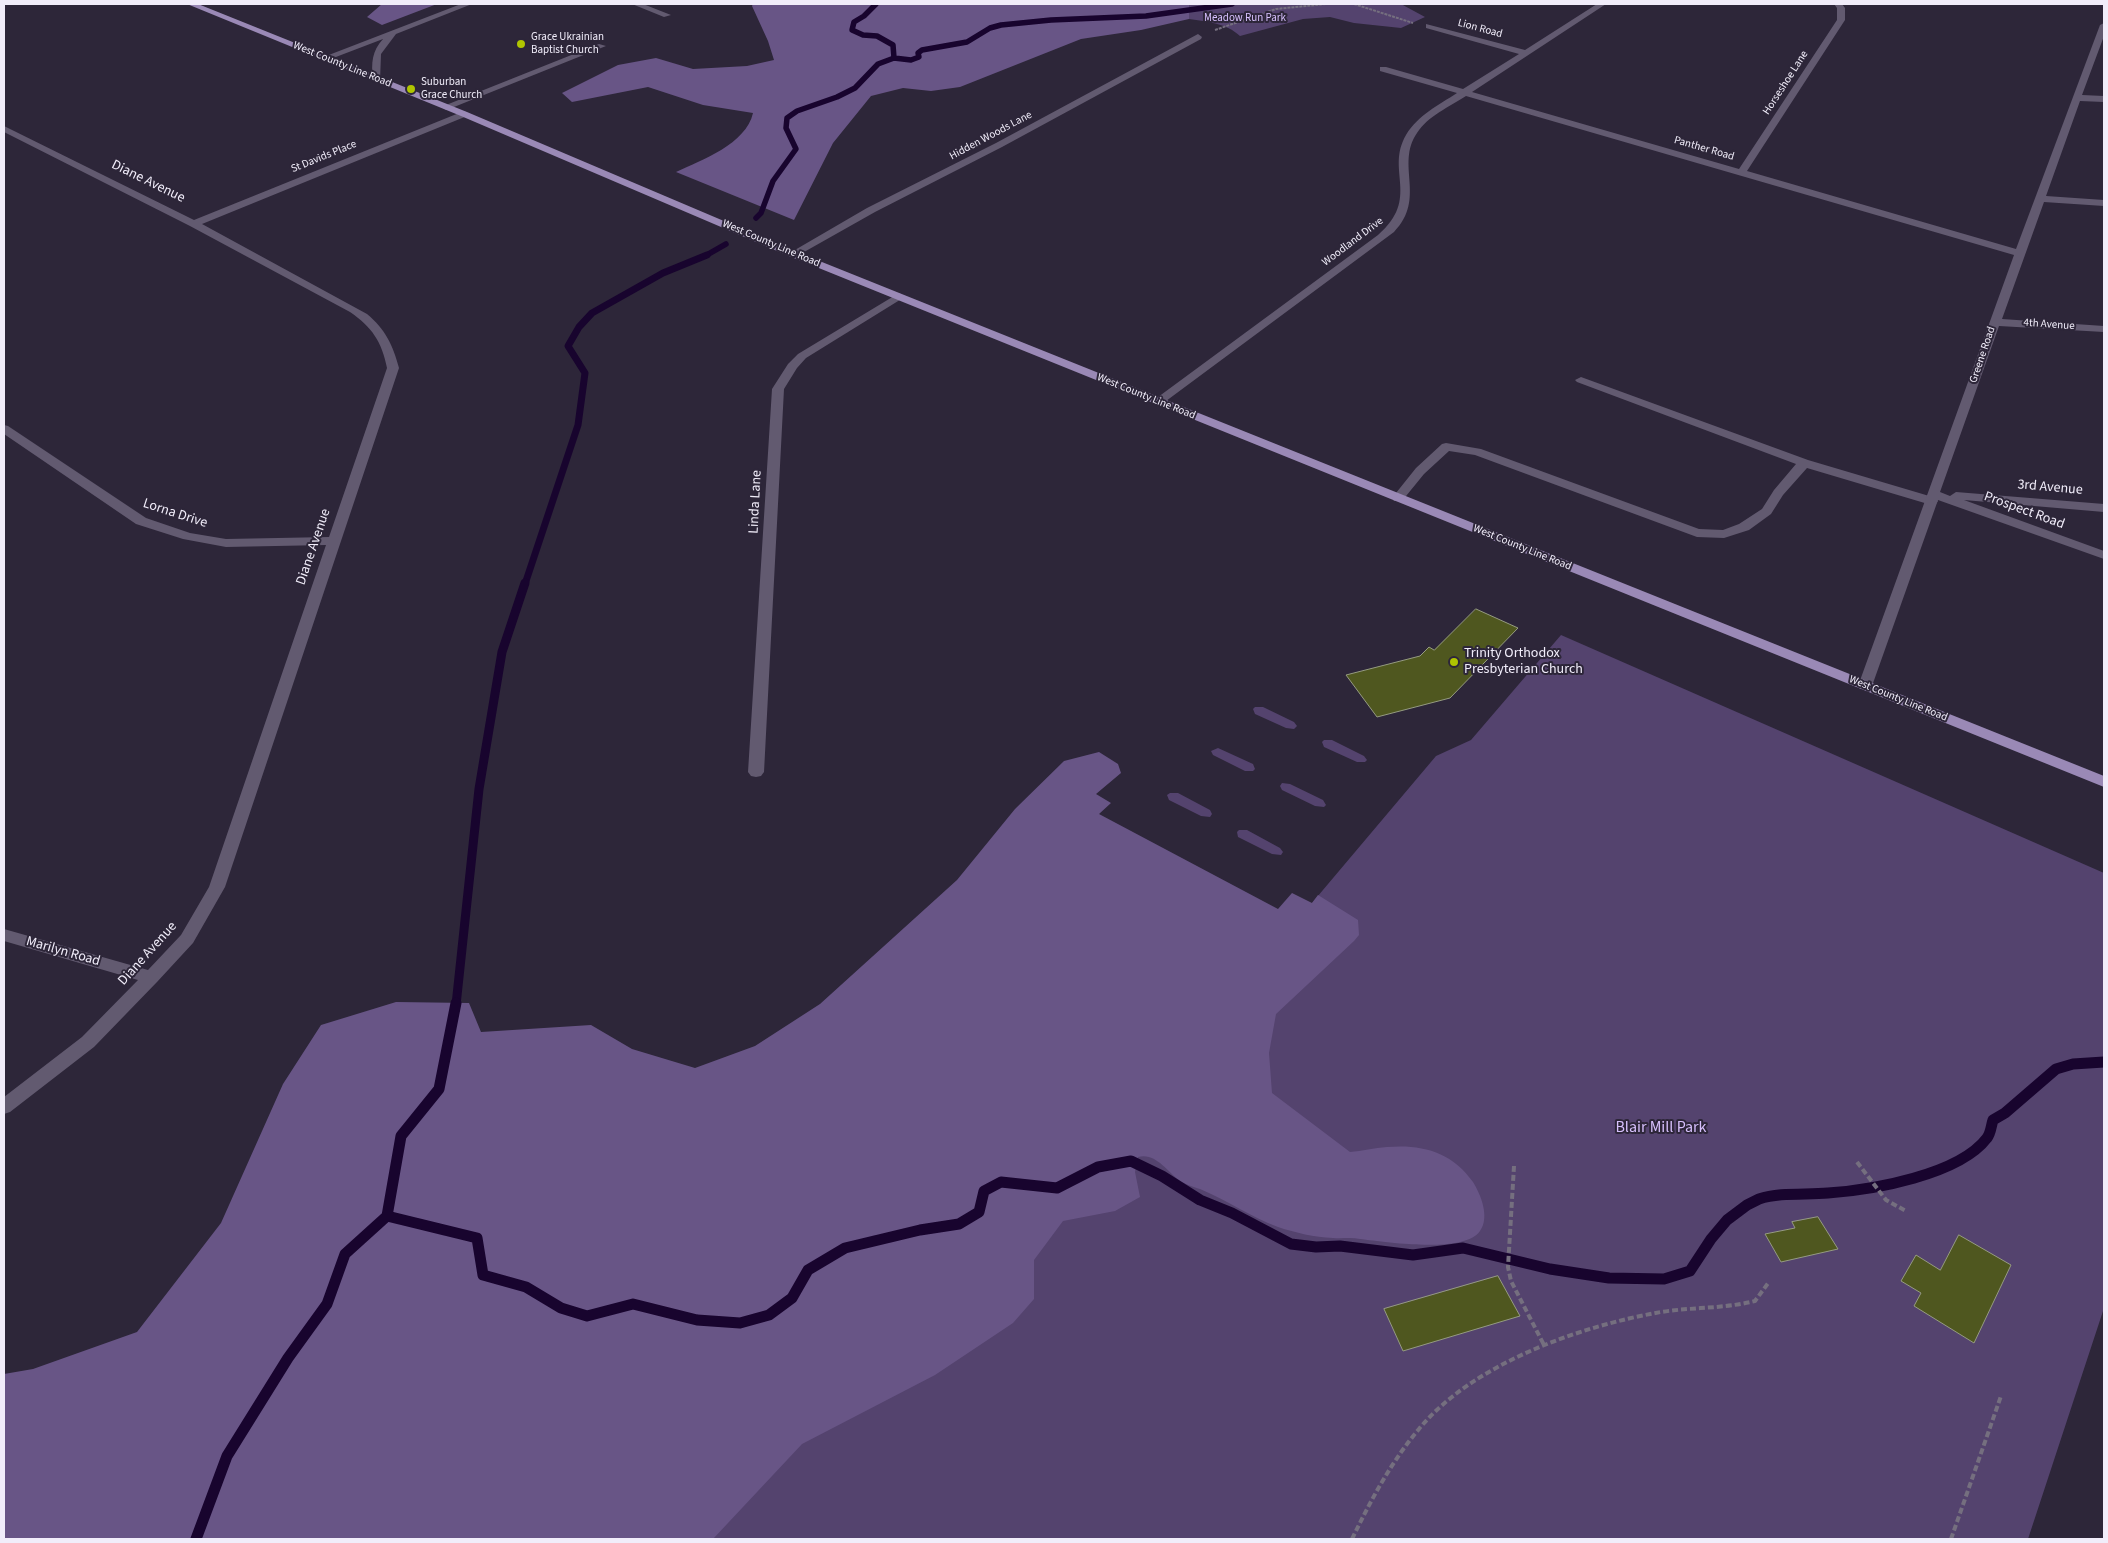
<!DOCTYPE html>
<html>
<head>
<meta charset="utf-8">
<style>
  body { margin:0 }
  #map { position:relative; width:2108px; height:1543px; overflow:hidden; background:#2d2639; font-family:"Source Sans 3",sans-serif }
  canvas { display:block }
  .frame { position:absolute; inset:0; border:5px solid #f1edfa; pointer-events:none }
</style>
</head>
<body>
<div id="map">
<canvas width="2108" height="1543"></canvas>
<div class="frame"></div>
</div>
<script>
const g = document.querySelector('canvas').getContext('2d');
g.lineJoin = 'round';
function fillPath(path, color) { g.fillStyle = color; g.fill(path, 'evenodd'); }
function strokePath(path, color, width, dash) { g.strokeStyle = color; g.lineWidth = width; g.lineCap = dash ? 'butt' : 'round'; g.setLineDash(dash || []); g.stroke(path); }
function drawText(font, color, halo, rows, align = 'center') {
  g.font = font + ' "Source Sans 3",sans-serif'; g.lineWidth = 4; g.setLineDash([]); g.textBaseline = 'middle'; g.strokeStyle = halo; g.fillStyle = color; for (const [text, x, y, turn = 0] of rows) {
    g.save(); g.translate(x, y); g.rotate((+turn || 0) * Math.PI / 180); g.textAlign = isNaN(turn) ? turn : align; if (halo) g.strokeText(text, 0, 0); g.fillText(text, 0, 0); g.restore();
  }
}
const green = new Path2D(`
  M 1189,4 L 1401,4 L 1425,17 L 1401,28 L 1354,23 L 1330,17 L 1303,19 L 1240,36 C 1226,23 1208,22 1189,19 Z
  M 1561,635 L 2104,873 L 2104,1308 L 2028,1539 L 711,1539 L 1298,916 L 1312,903 L 1436,756 L 1471,740 Z
  M 1255,707 L 1263,707 L 1294,722 L 1297,726 L 1294,729 L 1286,728 L 1255,714 L 1253,709 Z
  M 1324,740 L 1332,740 L 1364,756 L 1367,760 L 1365,762 L 1357,762 L 1324,747 L 1322,742 Z
  M 1218,748 L 1253,764 L 1255,769 L 1253,771 L 1245,771 L 1213,755 L 1211,751 Z
  M 1282,783 L 1290,784 L 1323,800 L 1326,805 L 1324,807 L 1315,806 L 1282,790 L 1280,786 Z
  M 1170,793 L 1178,793 L 1210,810 L 1212,814 L 1210,817 L 1201,816 L 1169,800 L 1167,795 Z
  M 1239,830 L 1247,830 L 1280,848 L 1283,852 L 1281,855 L 1272,854 L 1238,837 L 1237,832 Z`);
const forest = new Path2D(`
  M 382,4 L 437,4 L 382,25 L 367,17 Z
  M 753,4 L 1189,4 L 1189,19 L 1141,30 L 1081,39 L 960,87 L 931,91 L 903,88 L 871,96 L 833,143 L 794,220 L 676,172 C 702,160 746,144 753,113 L 703,105 L 648,87 L 572,102 L 562,93 L 618,65 L 656,58 L 693,69 L 747,66 L 774,60 L 768,41 L 752,6 Z
  M 1099,752 L 1118,764 L 1121,773 L 1096,794 L 1111,803 L 1099,814 L 1278,909 L 1292,893 L 1312,903 L 1318,895 L 1358,920 L 1359,935 L 1354,941 L 1276,1014 L 1269,1053 L 1272,1093 L 1350,1152 C 1362,1151 1374,1148 1387,1147 C 1422,1144 1452,1152 1473,1182 C 1481,1195 1490,1217 1480,1231 C 1464,1254 1386,1242 1360,1239 C 1351,1237 1342,1239 1333,1238 C 1314,1237 1296,1233 1278,1227 C 1251,1217 1227,1200 1200,1189 C 1193,1187 1184,1184 1179,1180 C 1167,1171 1155,1152 1138,1157 L 1135,1172 L 1140,1197 L 1115,1211 L 1063,1221 L 1034,1260 L 1034,1299 L 1013,1323 L 935,1375 L 802,1444 L 713,1539 L 4,1539 L 4,1374 L 33,1369 L 137,1332 L 221,1223 L 283,1084 L 321,1025 L 396,1002 L 469,1003 L 481,1032 L 591,1025 L 632,1049 L 695,1068 L 755,1046 L 820,1004 L 957,880 L 1015,809 L 1064,761 Z`);
const streamFar3 = new Path2D(`
  M 894,58 L 911,60 L 919,57 L 918,53 L 922,50 L 967,42 L 990,28 L 1001,25 L 1051,20 L 1146,16 L 1232,4
  M 756,218 L 761,213 L 773,181 L 796,149 L 786,128 L 787,118 L 797,111 L 837,97 L 855,88 L 878,64 L 894,58 L 893,45 L 877,36 L 863,35 L 852,30 L 854,22 L 864,16 L 876,4
  M 705,256 L 726,244`);
const streamFar2 = new Path2D(`
  M 525,584 L 578,425 L 585,373 L 568,346 L 579,327 L 592,313 L 663,273 L 707,255`);
const streamFar1 = new Path2D(`
  M 456,1005 L 479,789 L 502,652 L 525,583`);
const stream = new Path2D(`
  M 387,1216 L 477,1238 L 483,1275 L 526,1287 L 561,1308 L 587,1316 L 633,1304 L 697,1320 L 740,1323 L 769,1315 L 792,1298 L 808,1270 L 845,1248 L 920,1230 L 959,1224 L 979,1212 L 984,1191 L 1001,1182 L 1057,1188 L 1098,1167 L 1131,1161 L 1162,1176 L 1200,1200 L 1232,1213 L 1291,1244 L 1316,1247 L 1340,1246 L 1413,1255 L 1463,1248 L 1550,1269 L 1609,1278 L 1664,1279 L 1690,1271 L 1711,1239 L 1727,1220 L 1747,1205 L 1759,1199 C 1780,1192 1806,1195 1828,1193 C 1872,1190 1959,1175 1987,1138 C 1991,1133 1991,1126 1993,1120 L 2005,1113 L 2056,1069 L 2073,1064 L 2104,1062
  M 196,1539 L 227,1456 L 288,1358 L 327,1304 L 345,1254 L 387,1216 L 401,1136 L 439,1089 L 456,1003`);
const building = new Path2D(`
  M 1476,609 L 1518,628 L 1450,698 L 1377,717 L 1346,675 L 1420,656 L 1429,647 L 1434,650 Z
  M 1818,1217 L 1838,1249 L 1781,1262 L 1765,1234 L 1795,1228 L 1792,1222 Z
  M 1959,1235 L 2011,1265 L 1974,1343 L 1914,1306 L 1921,1293 L 1901,1281 L 1916,1255 L 1940,1270 Z
  M 1498,1276 L 1520,1316 L 1403,1351 L 1384,1309 Z`);
const pathFar1 = new Path2D(`
  M 1354,4 L 1413,23
  M 1215,30 L 1276,9 L 1326,4`);
const path = new Path2D(`
  M 1857,1162 L 1886,1200 L 1906,1211
  M 1514,1166 L 1508,1267 L 1511,1281 L 1544,1345
  M 1352,1539 C 1371,1500 1391,1462 1419,1429 C 1472,1364 1580,1326 1661,1312 C 1693,1307 1722,1309 1755,1301 L 1769,1282
  M 1951,1539 L 2001,1396`);
const lane = new Path2D(`
  M 461,4 L 472,4 L 396,34 L 381,54 L 380,81 L 374,81 L 373,79 C 371,63 372,51 383,39 L 328,60 L 321,58 Z
  M 632,4 L 643,4 L 671,15 L 664,17 Z
  M 599,44 L 606,46 L 449,109 L 446,110 L 441,107 Z
  M 1581,377 L 1808,460 L 1936,498 L 1938,501 L 1936,504 L 1928,504 L 1807,468 L 1783,495 L 1771,514 L 1749,530 L 1724,538 L 1697,537 L 1475,455 L 1449,451 L 1424,474 L 1402,501 L 1394,501 L 1392,498 L 1416,468 L 1442,444 L 1446,443 L 1481,449 L 1699,529 L 1723,530 L 1739,524 L 1762,509 L 1774,490 L 1796,464 L 1577,382 L 1575,380 Z`);
const street = new Path2D(`
  M 1597,4 L 1606,4 L 1472,92 L 1739,169 L 1837,20 L 1837,8 L 1834,4 L 1842,4 L 1845,8 L 1845,20 L 1747,171 L 2016,249 L 2100,25 L 2104,23 L 2104,36 L 2082,95 L 2104,96 L 2104,102 L 2080,101 L 2046,196 L 2104,200 L 2104,206 L 2044,202 L 2002,319 L 2104,326 L 2104,332 L 1999,326 L 1940,492 L 1950,496 L 1956,492 L 2104,504 L 2104,512 L 1964,500 L 2104,551 L 2104,559 L 1938,500 L 1872,686 L 1870,689 L 1860,689 L 1858,686 L 2014,255 L 1466,96 C 1449,107 1428,116 1417,133 C 1395,165 1427,198 1394,232 L 1162,404 L 1154,404 L 1152,402 L 1154,400 L 1378,235 C 1421,198 1385,171 1406,135 C 1418,115 1439,105 1457,93 L 1380,71 L 1380,67 L 1386,67 L 1463,89 L 1519,54 L 1426,28 L 1426,24 L 1525,50 Z
  M 1198,34 L 1202,37 L 1201,39 L 1002,147 L 875,212 L 797,256 L 793,257 L 788,254 L 867,208 L 996,143 Z
  M 464,111 L 469,114 L 467,116 L 202,224 L 367,314 C 385,329 393,345 399,368 L 225,887 L 193,943 L 157,982 L 94,1047 L 10,1112 L 4,1114 L 4,1097 L 82,1037 L 138,980 L 4,941 L 4,929 L 148,970 L 181,935 L 209,887 L 326,545 L 226,547 L 183,539 L 136,524 L 4,434 L 4,425 L 8,426 L 146,518 L 190,533 L 226,539 L 329,537 L 387,368 C 382,342 372,327 350,312 L 190,226 L 4,132 L 4,126 L 194,220 Z
  M 899,293 L 904,296 L 903,298 L 806,358 L 797,368 L 784,389 L 764,772 L 761,776 L 756,777 L 751,776 L 748,772 L 772,389 L 788,364 L 798,354 Z`);
const primary = new Path2D(`
  M 187,4 L 198,4 L 467,112 L 797,252 L 2104,776 L 2104,787 L 789,256 L 461,116 Z`);
const markers = [
  [521,44,5,"#b0c501"],
  [411,89,5,"#b0c501"],
  [1454,662,5,"#b0c501"]
];
const farParknames = [
  ["Meadow Run Park",1245,19]
];
const farStreetnames = [
  ["Lion Road",1480,29,15],
  ["West County Line Road",342,65,22],
  ["Horseshoe Lane",1786,83,-57],
  ["Hidden Woods Lane",991,136,-28],
  ["Panther Road",1704,149,16],
  ["St Davids Place",324,157,-22],
  ["Woodland Drive",1353,242,-37],
  ["West County Line Road",771,244,23],
  ["4th Avenue",2049,325,4],
  ["Greene Road",1983,355,-71],
  ["West County Line Road",1146,397,22],
  ["West County Line Road",1522,548,22],
  ["West County Line Road",1898,699,22]
];
const farPoinames = [
  ["Grace Ukrainian",531,38],
  ["Baptist Church",531,51],
  ["Suburban",421,83],
  ["Grace Church",421,96]
];
const streetNames = [
  ["Diane Avenue",148,182,26],
  ["3rd Avenue",2050,488,5],
  ["Linda Lane",756,502,-87],
  ["Prospect Road",2024,511,20],
  ["Lorna Drive",175,514,18],
  ["Diane Avenue",314,547,-71],
  ["Marilyn Road",63,952,16],
  ["Diane Avenue",148,954,-48]
];
const poiNames = [
  ["Trinity Orthodox",1464,654],
  ["Presbyterian Church",1464,670]
];
const nearParknames = [
  ["Blair Mill Park",1661,1128]
];
fillPath(green, '#54436e');
fillPath(forest, '#685586');
strokePath(streamFar3, '#18042e', 5.5);
strokePath(streamFar2, '#18042e', 7);
strokePath(streamFar1, '#18042e', 9);
strokePath(stream, '#18042e', 11);
fillPath(building, '#4f571f');
strokePath(building, '#959b81', 1);
strokePath(pathFar1, '#756f7f', 2, [3, 1]);
strokePath(path, '#756f7f', 4, [6, 3]);
fillPath(lane, '#625a70');
fillPath(street, '#625a70');
fillPath(primary, '#9a89b6');
for (const [x, y, r, color] of markers) { const dot = new Path2D(); dot.arc(x, y, r, 0, 2 * Math.PI); g.fillStyle = color; g.fill(dot); strokePath(dot, '#2d2639', 2); }
drawText('11px', '#d7c0fd', '#2d2639', farParknames);
drawText('11px', '#f1edfa', '#2d2639', farStreetnames);
drawText('11px', '#f1edfa', '#2d2639', farPoinames, 'left');
drawText('14px', '#f1edfa', '#2d2639', streetNames);
drawText('14px', '#f1edfa', '#2d2639', poiNames, 'left');
drawText('16px', '#d7c0fd', '#2d2639', nearParknames);
</script>
</body>
</html>
